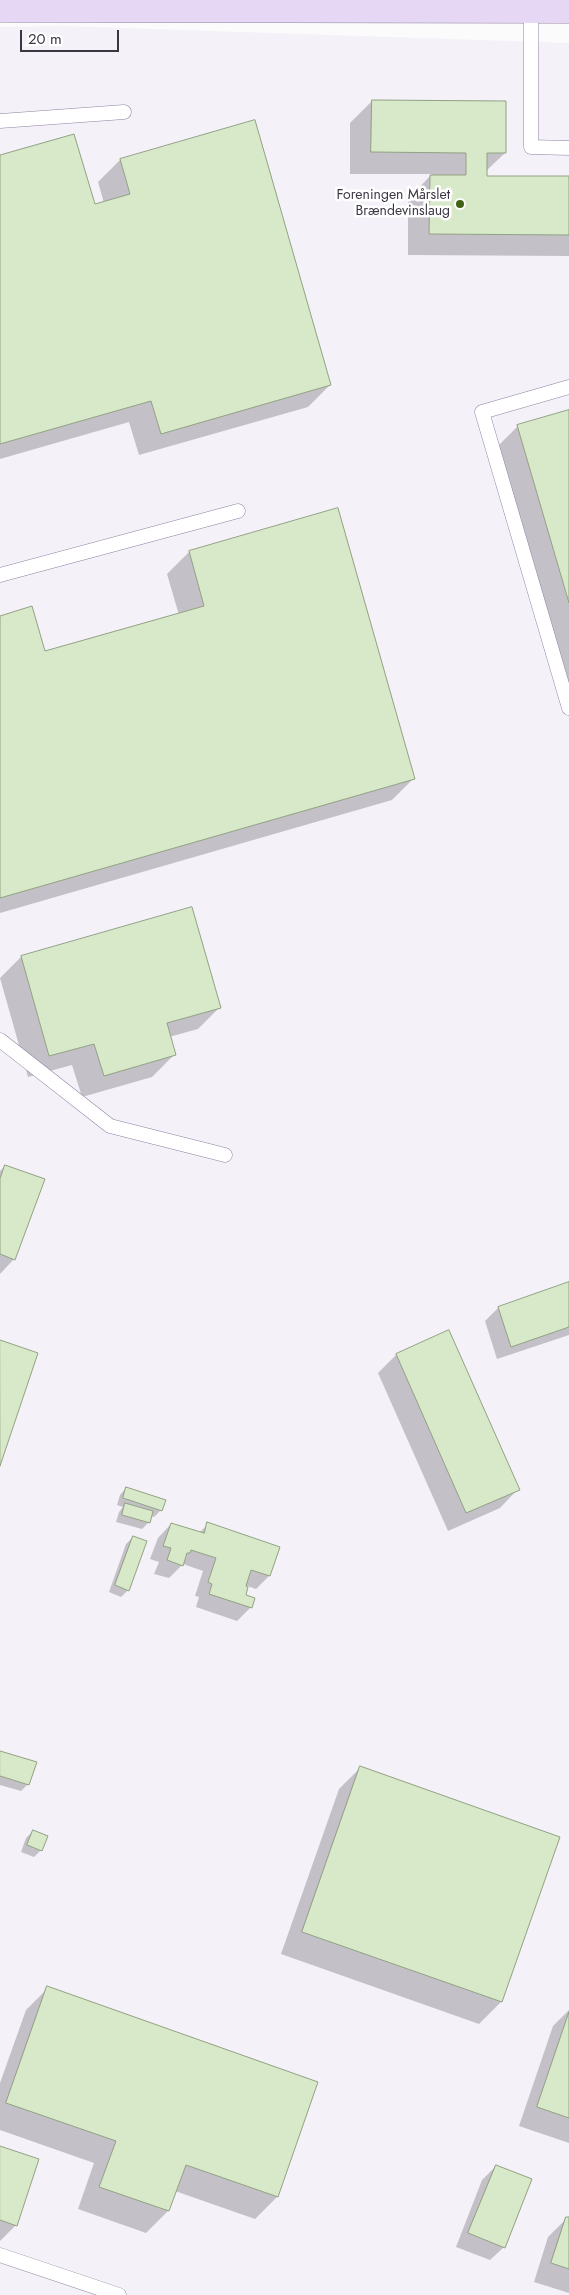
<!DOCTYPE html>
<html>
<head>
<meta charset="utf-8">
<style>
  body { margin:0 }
  #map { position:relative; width:569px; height:2295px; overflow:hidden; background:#fbfbfb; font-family:Jost,sans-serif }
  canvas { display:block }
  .scale { position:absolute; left:20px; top:30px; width:99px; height:22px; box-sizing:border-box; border:2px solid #3c3643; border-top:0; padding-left:6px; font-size:15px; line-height:18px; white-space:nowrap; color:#3c3643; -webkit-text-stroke:4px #fff; paint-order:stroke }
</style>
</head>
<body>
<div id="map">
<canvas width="569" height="2295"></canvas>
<div class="scale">20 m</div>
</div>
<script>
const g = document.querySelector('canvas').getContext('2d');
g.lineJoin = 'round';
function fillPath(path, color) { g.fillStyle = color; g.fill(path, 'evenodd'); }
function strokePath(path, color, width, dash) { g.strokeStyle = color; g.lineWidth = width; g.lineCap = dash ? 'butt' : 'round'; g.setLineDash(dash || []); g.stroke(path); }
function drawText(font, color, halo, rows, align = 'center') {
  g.font = font + ' Jost,sans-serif'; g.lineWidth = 5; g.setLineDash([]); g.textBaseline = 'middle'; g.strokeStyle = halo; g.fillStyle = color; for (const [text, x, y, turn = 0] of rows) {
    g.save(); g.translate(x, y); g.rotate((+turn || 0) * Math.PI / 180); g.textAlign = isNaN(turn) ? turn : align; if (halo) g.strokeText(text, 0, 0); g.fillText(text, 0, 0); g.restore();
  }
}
const built = new Path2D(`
  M 65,26 L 569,43 L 569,2295 L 0,2295 L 0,27 Z`);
const shadow = new Path2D(`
  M 372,101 L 505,153 L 485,172 L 485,177 L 569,177 L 569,256 L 408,255 L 408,199 L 432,174 L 350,174 L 350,123 Z
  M 0,157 L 94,206 L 104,203 L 98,182 L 120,160 L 330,385 L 308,407 L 139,455 L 129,422 L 0,459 Z
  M 569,411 L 569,699 L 496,448 L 518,426 Z
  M 337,510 L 414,778 L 392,800 L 0,913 L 0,617 L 44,653 L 179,615 L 167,574 L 189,552 Z
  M 191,908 L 220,1007 L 198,1029 L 169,1037 L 174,1055 L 152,1077 L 82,1097 L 72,1065 L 28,1077 L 0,978 L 21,957 Z
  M 5,1166 L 14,1259 L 0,1274 L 0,1171 Z
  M 569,1283 L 569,1335 L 497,1359 L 485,1321 L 498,1308 Z
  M 448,1332 L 518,1489 L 500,1508 L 448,1531 L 378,1373 L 396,1355 Z
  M 126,1488 L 161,1510 L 154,1517 L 150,1516 L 149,1522 L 142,1529 L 116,1522 L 119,1512 L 123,1507 L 117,1505 L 120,1495 Z
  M 171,1524 L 199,1533 L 208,1524 L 269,1576 L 256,1589 L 247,1586 L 244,1595 L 251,1607 L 237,1621 L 196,1607 L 199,1597 L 195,1596 L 203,1571 L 183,1564 L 169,1578 L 154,1574 L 159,1562 L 150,1559 L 158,1538 Z
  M 133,1537 L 128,1590 L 121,1597 L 109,1592 L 126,1544 Z
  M 0,1752 L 28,1784 L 21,1791 L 0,1785 Z
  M 361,1767 L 501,2002 L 479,2024 L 281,1954 L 339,1789 Z
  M 33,1831 L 41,1850 L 34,1857 L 21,1852 L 26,1838 Z
  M 48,1988 L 317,2083 L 277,2197 L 255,2219 L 175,2191 L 168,2211 L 146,2233 L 78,2209 L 94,2163 L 0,2130 L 0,2083 L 26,2010 Z
  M 569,2010 L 569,2143 L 519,2126 L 553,2026 Z
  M 0,2147 L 16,2225 L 0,2241 Z
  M 496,2166 L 504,2247 L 490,2260 L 456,2247 L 482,2180 Z
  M 567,2218 L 569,2219 L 569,2293 L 534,2282 L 548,2237 Z`);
const building = new Path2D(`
  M 372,100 L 506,101 L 506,153 L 487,153 L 487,176 L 569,176 L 569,235 L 429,234 L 430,175 L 466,175 L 466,153 L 371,152 Z
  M 255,120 L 331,385 L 161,434 L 151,401 L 0,444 L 0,155 L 74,134 L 95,204 L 130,194 L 120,159 Z
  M 569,410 L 569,603 L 517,425 Z
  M 338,508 L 415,779 L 0,898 L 0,616 L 32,606 L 45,651 L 204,606 L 189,551 Z
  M 192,907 L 221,1008 L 167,1023 L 176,1055 L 104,1076 L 94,1044 L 49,1056 L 21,956 Z
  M 5,1165 L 45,1179 L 15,1260 L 0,1254 L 0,1179 Z
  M 569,1282 L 569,1327 L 511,1347 L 498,1307 Z
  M 449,1330 L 520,1490 L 466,1513 L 396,1354 Z
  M 0,1340 L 38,1353 L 0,1466 Z
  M 126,1487 L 166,1500 L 162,1511 L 123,1498 Z
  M 125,1503 L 153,1511 L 150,1523 L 122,1515 Z
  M 207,1522 L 280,1547 L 270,1576 L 251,1570 L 246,1586 L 248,1587 L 246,1595 L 255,1598 L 252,1608 L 209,1594 L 212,1584 L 208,1582 L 216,1558 L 191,1550 L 190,1553 L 187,1553 L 183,1566 L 167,1560 L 171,1548 L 163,1546 L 171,1523 L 204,1533 Z
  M 133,1536 L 147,1541 L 129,1591 L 115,1585 Z
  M 0,1751 L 37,1762 L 29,1785 L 0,1776 Z
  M 360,1766 L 560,1837 L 502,2002 L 302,1932 Z
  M 33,1830 L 48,1836 L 42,1851 L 27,1845 Z
  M 47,1986 L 318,2082 L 278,2197 L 186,2165 L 169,2211 L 99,2187 L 116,2141 L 6,2103 Z
  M 569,2012 L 569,2118 L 537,2107 Z
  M 0,2146 L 39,2159 L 17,2226 L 0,2220 Z
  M 496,2165 L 532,2179 L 505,2248 L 468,2233 Z
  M 566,2217 L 569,2217 L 569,2269 L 551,2263 Z`);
const lane = new Path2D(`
  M 531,8 L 531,147 L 569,148
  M 0,121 L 124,112
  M 569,387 L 482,412 L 569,708
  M 0,575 L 238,511
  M 0,1040 L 110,1126 L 225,1155
  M 0,2255 L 119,2295`);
const secondary = new Path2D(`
  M 0,8 L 569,9`);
const markers = [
  [460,204,5,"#416115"]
];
const poiNames = [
  ["Foreningen Mårslet",450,196],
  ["Brændevinslaug",450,212]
];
fillPath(built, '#f4f1f9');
fillPath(shadow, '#0003');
fillPath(building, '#d7e9c8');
strokePath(building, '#92a283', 1);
strokePath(lane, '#9082a1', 15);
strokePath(secondary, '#9082a1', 29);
strokePath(lane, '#fff', 14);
strokePath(secondary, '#e6d8f4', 28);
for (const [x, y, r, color] of markers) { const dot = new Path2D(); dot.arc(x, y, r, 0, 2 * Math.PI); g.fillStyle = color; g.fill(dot); strokePath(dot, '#fff', 2); }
drawText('14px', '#3c3643', '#fff', poiNames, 'right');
</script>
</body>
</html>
